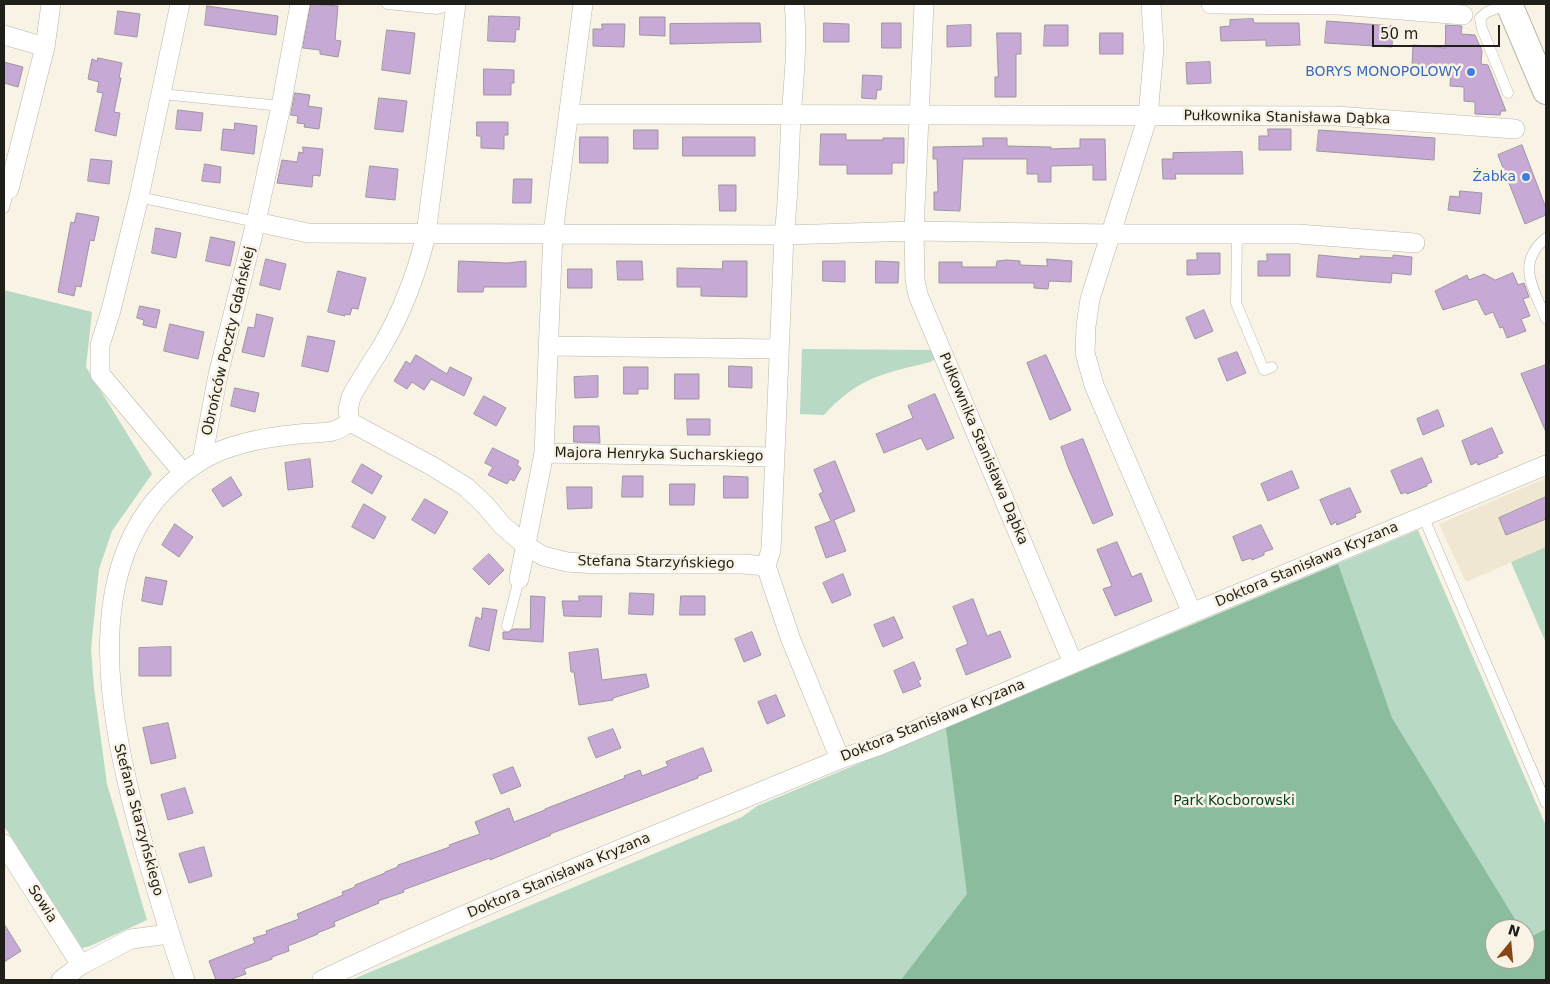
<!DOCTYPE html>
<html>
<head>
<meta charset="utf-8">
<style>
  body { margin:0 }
  #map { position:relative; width:1550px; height:984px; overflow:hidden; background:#f8f3e5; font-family:"DejaVu Sans",sans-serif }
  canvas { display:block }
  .frame { position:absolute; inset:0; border:5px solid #1f1e18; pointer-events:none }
  .north { position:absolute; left:1485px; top:919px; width:50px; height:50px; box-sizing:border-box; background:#f8f3e5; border:1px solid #a19e93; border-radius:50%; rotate:17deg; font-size:14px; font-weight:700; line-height:20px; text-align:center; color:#1f1e18 }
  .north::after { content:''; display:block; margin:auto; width:18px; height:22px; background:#884712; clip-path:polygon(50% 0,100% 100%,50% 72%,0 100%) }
  .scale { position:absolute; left:1372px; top:25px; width:128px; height:22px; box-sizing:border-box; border:2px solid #1f1e18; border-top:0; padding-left:6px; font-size:15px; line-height:18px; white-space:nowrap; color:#1f1e18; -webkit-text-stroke:4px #f8f3e5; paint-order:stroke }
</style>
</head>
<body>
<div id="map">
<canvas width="1550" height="984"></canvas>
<div class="frame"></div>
<div class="north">N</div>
<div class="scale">50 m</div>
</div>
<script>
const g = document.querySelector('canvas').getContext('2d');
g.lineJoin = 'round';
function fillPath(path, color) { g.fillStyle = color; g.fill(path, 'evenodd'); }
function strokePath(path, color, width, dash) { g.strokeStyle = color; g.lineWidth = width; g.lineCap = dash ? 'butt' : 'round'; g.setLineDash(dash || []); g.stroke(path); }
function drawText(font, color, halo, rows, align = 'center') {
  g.font = font + ' "DejaVu Sans",sans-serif'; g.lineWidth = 5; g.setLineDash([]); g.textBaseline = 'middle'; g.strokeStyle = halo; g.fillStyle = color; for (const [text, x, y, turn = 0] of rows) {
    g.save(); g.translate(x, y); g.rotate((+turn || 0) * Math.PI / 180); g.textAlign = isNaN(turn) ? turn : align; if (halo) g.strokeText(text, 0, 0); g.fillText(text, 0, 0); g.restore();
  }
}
const built = new Path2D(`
  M 1546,478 L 1546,547 L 1466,582 L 1439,524 Z`);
const green = new Path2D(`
  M 4,290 L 92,312 L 86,367 L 152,474 L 112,531 L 99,569 L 91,649 L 94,688 L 107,784 L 147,920 L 90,946 L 82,948 L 4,826 Z
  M 802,349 L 932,350 L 936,359 L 930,362 C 882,374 859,377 824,415 L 800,414 Z
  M 1418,530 L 1546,826 L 1546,980 L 351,980 L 742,817 L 757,806 ZM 1495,929 L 1525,929 L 1525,959 L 1495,959 Z
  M 1546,547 L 1546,643 L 1511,562 Z`);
const forest = new Path2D(`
  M 1338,564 L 1392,718 L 1521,929 L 1495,929 L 1495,959 L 1525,959 L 1525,936 L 1527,939 L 1546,929 L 1546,980 L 901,980 L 967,894 L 946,728 Z`);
const building = new Path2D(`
  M 311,4 L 338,6 L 335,40 L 341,41 L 338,57 L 320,54 L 320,50 L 303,48 Z
  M 207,6 L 278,16 L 276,35 L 205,25 Z
  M 118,11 L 140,14 L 137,37 L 115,34 Z
  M 489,16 L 520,17 L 519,30 L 516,29 L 515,42 L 488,41 Z
  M 640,17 L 665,17 L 665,36 L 640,35 Z
  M 1253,19 L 1254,23 L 1299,23 L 1300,45 L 1266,46 L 1266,40 L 1221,41 L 1220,27 L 1230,26 L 1230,20 Z
  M 1327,21 L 1393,26 L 1392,47 L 1325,43 Z
  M 735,23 L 760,23 L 761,42 L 670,44 L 670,24 Z
  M 824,23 L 849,24 L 849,42 L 824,42 Z
  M 882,23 L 901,23 L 901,48 L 882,48 Z
  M 602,24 L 625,24 L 624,47 L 593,46 L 593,29 L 602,29 Z
  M 971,25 L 971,46 L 947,47 L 947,26 Z
  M 1045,25 L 1068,25 L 1068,46 L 1044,46 Z
  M 1446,25 L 1462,26 L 1461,34 L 1475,35 L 1482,51 L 1481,64 L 1488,65 L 1506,111 L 1501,111 L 1500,115 L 1475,114 L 1475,102 L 1464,101 L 1464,87 L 1450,86 L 1451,70 L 1412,67 L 1413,45 L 1445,48 Z
  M 387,30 L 415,33 L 410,74 L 382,70 Z
  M 997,33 L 1021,33 L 1021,54 L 1016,54 L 1016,97 L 995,97 L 995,77 L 998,77 Z
  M 1100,33 L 1123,33 L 1123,54 L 1100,54 Z
  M 98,58 L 122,63 L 119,78 L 121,78 L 114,112 L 120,113 L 116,136 L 95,131 L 103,93 L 97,92 L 99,82 L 88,79 L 92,59 L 97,61 Z
  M 4,62 L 23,67 L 18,87 L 4,83 Z
  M 1210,62 L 1211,83 L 1187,84 L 1186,63 Z
  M 484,69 L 514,70 L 514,83 L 511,83 L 511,95 L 484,95 Z
  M 863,75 L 882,76 L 881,90 L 877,90 L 876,99 L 862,98 Z
  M 295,93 L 310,95 L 308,106 L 322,108 L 319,129 L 304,127 L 305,124 L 297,123 L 298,116 L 291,115 Z
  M 379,98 L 407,101 L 403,132 L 375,129 Z
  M 178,110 L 203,113 L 201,131 L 176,129 Z
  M 477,122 L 508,122 L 508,135 L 504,135 L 504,149 L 481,148 L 481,136 L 477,136 Z
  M 235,123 L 257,126 L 254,154 L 221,150 L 223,129 L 234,130 Z
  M 1268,129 L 1291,129 L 1291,150 L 1259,150 L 1259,136 L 1268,136 Z
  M 634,130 L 658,130 L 658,149 L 634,149 Z
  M 1319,130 L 1435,138 L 1434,160 L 1317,151 Z
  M 821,134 L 846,134 L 846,140 L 883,140 L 883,138 L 904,138 L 904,163 L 892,163 L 892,174 L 847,174 L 847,165 L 820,165 Z
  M 580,137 L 608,137 L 608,163 L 580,163 Z
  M 683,137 L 755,137 L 755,156 L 683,156 Z
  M 983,138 L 1007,138 L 1007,146 L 1051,147 L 1051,149 L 1080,148 L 1080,139 L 1105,139 L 1106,180 L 1093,180 L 1093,165 L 1051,166 L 1051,182 L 1038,182 L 1038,174 L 1027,174 L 1027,159 L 963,159 L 960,211 L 934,210 L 934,192 L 938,192 L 937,159 L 933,159 L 933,147 L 983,146 Z
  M 1522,145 L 1546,208 L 1546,215 L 1525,224 L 1498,155 Z
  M 303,147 L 323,149 L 320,176 L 313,175 L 312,187 L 277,183 L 282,160 L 297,162 L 299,152 L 303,153 Z
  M 1242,152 L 1243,174 L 1175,174 L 1176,179 L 1163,179 L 1162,159 L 1173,159 L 1173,153 Z
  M 91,159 L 112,161 L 109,184 L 88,181 Z
  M 205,164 L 221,167 L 220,183 L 202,181 Z
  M 370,166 L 398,169 L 395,200 L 366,197 Z
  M 514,179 L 532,179 L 531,203 L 513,203 Z
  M 719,185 L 736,185 L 736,211 L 720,211 Z
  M 1460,191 L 1482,193 L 1480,214 L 1448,210 L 1450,196 L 1459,197 Z
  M 77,213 L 99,217 L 94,241 L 90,240 L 81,287 L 76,286 L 74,296 L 58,292 L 71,222 L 74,223 Z
  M 156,228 L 181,233 L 176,258 L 152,253 Z
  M 211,237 L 235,242 L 230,266 L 206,261 Z
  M 1197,253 L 1220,253 L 1220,274 L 1187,275 L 1187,260 L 1197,260 Z
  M 1267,254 L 1290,254 L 1290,276 L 1258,276 L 1258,261 L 1267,261 Z
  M 1319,255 L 1360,259 L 1360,256 L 1393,258 L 1393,255 L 1412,257 L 1411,275 L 1392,273 L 1391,283 L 1317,277 Z
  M 266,259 L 286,264 L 280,290 L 260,285 Z
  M 1047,259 L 1072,261 L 1071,282 L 1049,281 L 1048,289 L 1034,288 L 1034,283 L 939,283 L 939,262 L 962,262 L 962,267 L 996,267 L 997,261 L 1007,260 L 1020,261 L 1020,265 L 1047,266 Z
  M 459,261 L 507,263 L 526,261 L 526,287 L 484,287 L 483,292 L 458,292 Z
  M 617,261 L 642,261 L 643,280 L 618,280 Z
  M 723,261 L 747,261 L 747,297 L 701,296 L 701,287 L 677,287 L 677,268 L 722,269 Z
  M 823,261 L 845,261 L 845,282 L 823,281 Z
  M 876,261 L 899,262 L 898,283 L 876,283 Z
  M 568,269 L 592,269 L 592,288 L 568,288 Z
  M 338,271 L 366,278 L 358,309 L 352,308 L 350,315 L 345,314 L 345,316 L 328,312 Z
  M 1513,273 L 1518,285 L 1524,283 L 1529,297 L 1523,299 L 1530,316 L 1521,319 L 1526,331 L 1507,338 L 1503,327 L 1500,328 L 1493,312 L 1485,315 L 1477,299 L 1443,310 L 1435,291 L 1467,275 L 1469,280 L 1484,274 L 1495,280 Z
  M 140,306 L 160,310 L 156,328 L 143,325 L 144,320 L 137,318 Z
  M 1204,310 L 1213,331 L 1195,339 L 1186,318 Z
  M 257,314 L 273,318 L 264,357 L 242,352 L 248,327 L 254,328 Z
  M 170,324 L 204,332 L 198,359 L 164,351 Z
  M 308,336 L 335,341 L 328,372 L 302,366 Z
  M 1237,352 L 1246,373 L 1227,381 L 1218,359 Z
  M 416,355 L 447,374 L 450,367 L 472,378 L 464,396 L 431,379 L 424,390 L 412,382 L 407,389 L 394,381 L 406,361 L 410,364 Z
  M 1046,355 L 1071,410 L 1050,420 L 1027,363 Z
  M 1546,365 L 1546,432 L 1521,374 Z
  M 729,366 L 752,367 L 752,388 L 729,387 Z
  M 624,367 L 648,367 L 648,389 L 638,389 L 638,394 L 624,394 Z
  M 675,374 L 699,374 L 699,399 L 675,399 Z
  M 598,376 L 598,397 L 575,398 L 574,377 Z
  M 235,388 L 259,393 L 255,412 L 231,406 Z
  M 935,394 L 954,438 L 927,450 L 921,438 L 884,453 L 876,434 L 913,418 L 908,406 Z
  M 484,396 L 506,408 L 496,426 L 474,414 Z
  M 1438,410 L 1444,426 L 1423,435 L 1417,419 Z
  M 687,419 L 710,419 L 710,435 L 688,435 Z
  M 574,426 L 599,426 L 600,443 L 574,442 Z
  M 1492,428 L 1503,453 L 1497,455 L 1498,457 L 1478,465 L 1477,462 L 1471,465 L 1462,441 Z
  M 1083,439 L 1113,515 L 1093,524 L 1068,467 L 1061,447 Z
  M 493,448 L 519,461 L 517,465 L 521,468 L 514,481 L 510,479 L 507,484 L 488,475 L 493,467 L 485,463 Z
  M 1422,458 L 1432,482 L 1427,484 L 1427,486 L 1407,494 L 1406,492 L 1401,494 L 1391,471 Z
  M 310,459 L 313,487 L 288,490 L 285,463 Z
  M 835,461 L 855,511 L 834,520 L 846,551 L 826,558 L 815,527 L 831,521 L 819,494 L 823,492 L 814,470 Z
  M 362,464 L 382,476 L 372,494 L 352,482 Z
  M 1292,471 L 1299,488 L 1268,501 L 1261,484 Z
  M 623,476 L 643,476 L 643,497 L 622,497 Z
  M 724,476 L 748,477 L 748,498 L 724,498 Z
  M 231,477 L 242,495 L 223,507 L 212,490 Z
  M 670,484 L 695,484 L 694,505 L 670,505 Z
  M 567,487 L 592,487 L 592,508 L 568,509 Z
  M 1350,488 L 1361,512 L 1355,514 L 1356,517 L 1337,525 L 1336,522 L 1331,525 L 1320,500 Z
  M 1546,497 L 1546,519 L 1506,535 L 1499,518 Z
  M 425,499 L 448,512 L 435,534 L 412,520 Z
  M 364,504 L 386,517 L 374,539 L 352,527 Z
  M 175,524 L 193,537 L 179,557 L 162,545 Z
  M 1261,525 L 1273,549 L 1264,552 L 1264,555 L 1252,560 L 1251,558 L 1242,561 L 1233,537 Z
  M 1117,542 L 1132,577 L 1141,573 L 1152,601 L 1115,616 L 1103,589 L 1112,586 L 1097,550 Z
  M 489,554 L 504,570 L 489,585 L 473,569 Z
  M 843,574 L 851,595 L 832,603 L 823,583 Z
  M 146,577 L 167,581 L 162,605 L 142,601 Z
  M 630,593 L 654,594 L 653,615 L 629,614 Z
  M 531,596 L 545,597 L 543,642 L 503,639 L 503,632 L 509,632 L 513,629 L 530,629 Z
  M 579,596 L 602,596 L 601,617 L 564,616 L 562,601 L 579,601 Z
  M 681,596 L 705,596 L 705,615 L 680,615 Z
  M 973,599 L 987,636 L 1000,631 L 1011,657 L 966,675 L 956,649 L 968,644 L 953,607 Z
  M 483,608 L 497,610 L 489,651 L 469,646 L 476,617 L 481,619 Z
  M 894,617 L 903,638 L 883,647 L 874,625 Z
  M 752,632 L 761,655 L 744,662 L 735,639 Z
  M 171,647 L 171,676 L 139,676 L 139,648 Z
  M 598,649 L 602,680 L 646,674 L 649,687 L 613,698 L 613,700 L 579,705 L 574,672 L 571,672 L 569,653 Z
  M 914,662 L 921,679 L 918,681 L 921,686 L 903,693 L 894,671 Z
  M 776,695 L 785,716 L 767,724 L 758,702 Z
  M 168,723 L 176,758 L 151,764 L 143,728 Z
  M 613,729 L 621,748 L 596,758 L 588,738 Z
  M 703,748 L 712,771 L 698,776 L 698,778 L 550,834 L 551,835 L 490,860 L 490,858 L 403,890 L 404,892 L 378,901 L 379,903 L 334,922 L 335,926 L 317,933 L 318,934 L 288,946 L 289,951 L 272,957 L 272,959 L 244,969 L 246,974 L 229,980 L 216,980 L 209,961 L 255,943 L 253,938 L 267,934 L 266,931 L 299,919 L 297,914 L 343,895 L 342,892 L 355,887 L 355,885 L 385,873 L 385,872 L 398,867 L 398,865 L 450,847 L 449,845 L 480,834 L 475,822 L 509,808 L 514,822 L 545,810 L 545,809 L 625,778 L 624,776 L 640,770 L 642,776 L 668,766 L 666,762 Z
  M 513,767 L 521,786 L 501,794 L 493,775 Z
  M 185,788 L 193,813 L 168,820 L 161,795 Z
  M 204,847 L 212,876 L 189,883 L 179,854 Z
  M 4,924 L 21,951 L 4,962 Z`);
const lane = new Path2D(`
  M 387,4 L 437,9 L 458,4
  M 1508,93 L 1482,29 L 1480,18 L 1487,12 L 1508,4
  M 162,94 L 281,106
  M 139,197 L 256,222
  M 4,208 L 9,189
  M 1237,234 L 1236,303 L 1264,370 L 1272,367
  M 1546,238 C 1515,264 1534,288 1546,319
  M 1423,516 L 1546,803
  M 507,626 L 519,579`);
const street = new Path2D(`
  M 180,4 L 139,197 L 111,310 L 100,345 L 100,374 L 179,468 L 182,474
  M 924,4 L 914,231 L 915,280 L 918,295 L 1073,663
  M 1151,4 L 1154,48 L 1148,116 L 1090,299 L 1086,326 L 1085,353 L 1094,385 L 1192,613
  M 1211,4 L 1339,5 L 1463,15
  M 4,35 L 45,47
  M 570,114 L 1336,116 L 1515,129
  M 9,189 L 45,47 L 51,4
  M 256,222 L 308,233 L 784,235 L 914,231 L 1110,234 L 1298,234 L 1415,243
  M 549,346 L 779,349
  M 350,422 L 348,410 L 351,397 C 360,380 371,364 381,348 C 402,312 417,274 426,234 L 456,4
  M 544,453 L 775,457
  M 202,460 L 218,375 L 256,222 L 281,106 L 300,4
  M 766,566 L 771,550 L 784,235 C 789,195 789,155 791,116 C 794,79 798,40 794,4
  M 519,579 L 544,453 L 553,233 L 583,4
  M 4,844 L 81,965
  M 61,980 L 81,965 L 131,939 L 169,934
  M 185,980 C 170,936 157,892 144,847 C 109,722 68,543 202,460 C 230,443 267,437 299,434 C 310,432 323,434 333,431 C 339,430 345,425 350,422 L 432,466 L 466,487 L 485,505 L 502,525 L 525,545 L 543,556 L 567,562 L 597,564 L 743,564 L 766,566 L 791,640 L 840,759
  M 322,980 C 491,899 667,831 840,759 L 878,746 L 1192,613 L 1546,465`);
const secondary = new Path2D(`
  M 1509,4 L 1546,91`);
const markers = [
  [1471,72,5,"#3f7fe0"],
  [1526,177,5,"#3f7fe0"]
];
const shopNames = [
  ["BORYS MONOPOLOWY",1461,72],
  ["Żabka",1516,177]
];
const streetNames = [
  ["Pułkownika Stanisława Dąbka",1287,118,1],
  ["Obrońców Poczty Gdańskiej",229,341,-77],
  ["Pułkownika Stanisława Dąbka",983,449,67],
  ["Majora Henryka Sucharskiego",659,455,1],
  ["Stefana Starzyńskiego",656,563,1],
  ["Doktora Stanisława Kryzana",1307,565,-23],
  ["Doktora Stanisława Kryzana",933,721,-22],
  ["Stefana Starzyńskiego",138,820,75],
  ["Doktora Stanisława Kryzana",559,876,-23],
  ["Sowia",42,904,57]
];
const parkNames = [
  ["Park Kocborowski",1234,801]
];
fillPath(built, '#efe7d1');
fillPath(green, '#b8d9c4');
fillPath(forest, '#8abc9d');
fillPath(building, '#c6a9d5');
strokePath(building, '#9d95a1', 1);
strokePath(lane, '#bab6a8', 11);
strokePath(street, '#bab6a8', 20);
strokePath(secondary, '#bab6a8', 28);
strokePath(lane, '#fff', 10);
strokePath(street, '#fff', 19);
strokePath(secondary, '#fff', 26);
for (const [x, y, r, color] of markers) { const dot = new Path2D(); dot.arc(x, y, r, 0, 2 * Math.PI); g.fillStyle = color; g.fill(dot); strokePath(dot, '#f8f3e5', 2); }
drawText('14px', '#366cbe', '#f8f3e5', shopNames, 'right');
drawText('14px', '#1f1e18', '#f8f3e5', streetNames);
drawText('14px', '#003f22', '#f8f3e5', parkNames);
</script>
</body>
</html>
